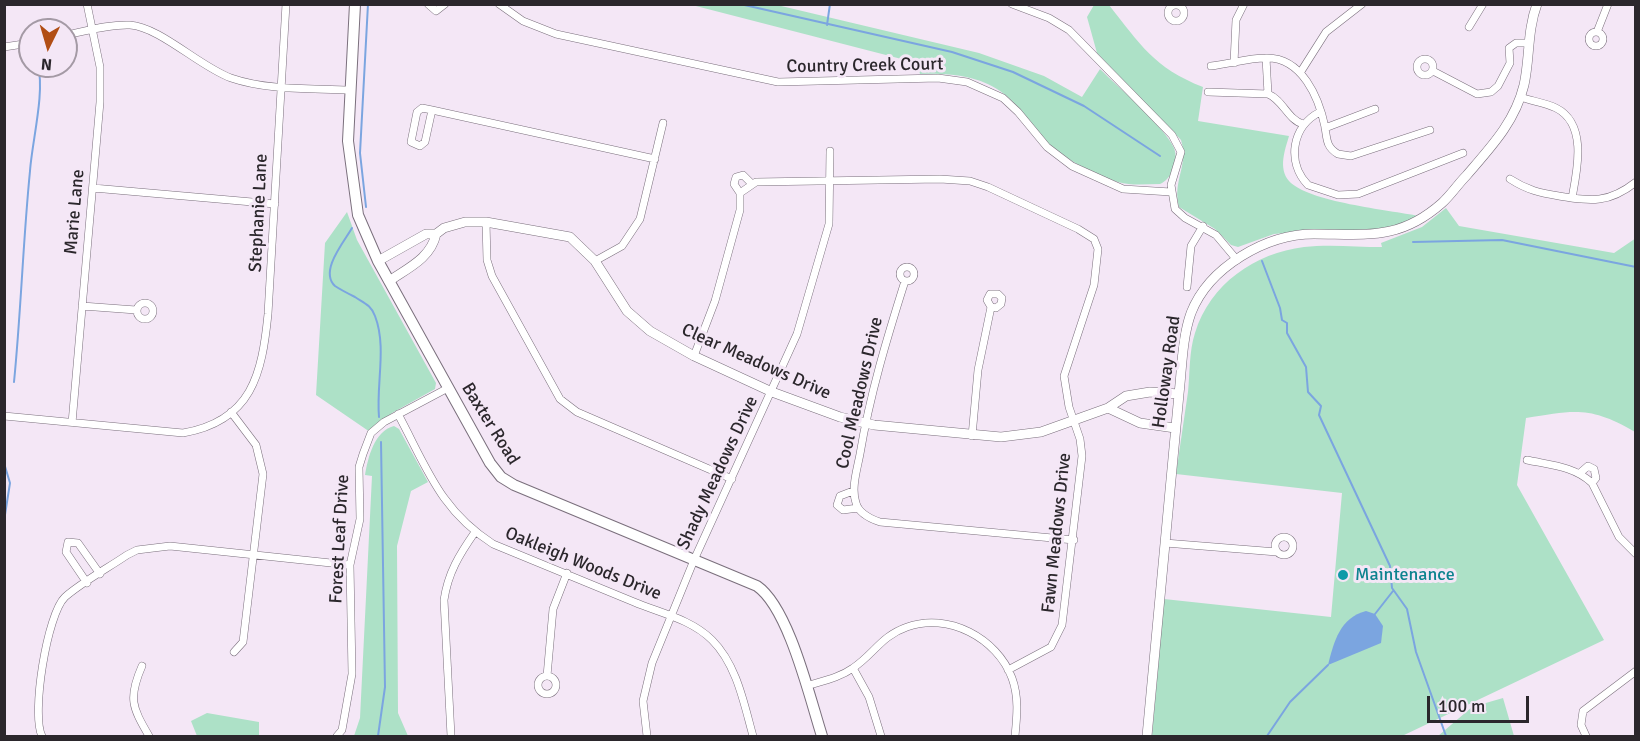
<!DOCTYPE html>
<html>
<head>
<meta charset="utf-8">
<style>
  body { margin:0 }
  #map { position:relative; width:1640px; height:741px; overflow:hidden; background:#f4e7f6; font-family:Signika,sans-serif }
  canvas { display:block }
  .frame { position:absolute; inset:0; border:6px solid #2b272c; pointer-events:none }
  .north { position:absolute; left:18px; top:18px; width:60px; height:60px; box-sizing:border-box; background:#f4e7f6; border:2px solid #a49aa5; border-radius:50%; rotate:185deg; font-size:16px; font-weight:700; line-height:24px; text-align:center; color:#2b272c }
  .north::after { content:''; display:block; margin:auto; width:21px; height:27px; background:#b14e15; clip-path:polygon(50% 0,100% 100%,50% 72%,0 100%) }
  .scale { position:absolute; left:1427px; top:696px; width:102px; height:27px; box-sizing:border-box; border:3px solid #2b272c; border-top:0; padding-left:8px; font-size:18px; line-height:21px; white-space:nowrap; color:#2b272c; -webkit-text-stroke:4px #f4e7f6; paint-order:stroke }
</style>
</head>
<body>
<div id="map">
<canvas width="1640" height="741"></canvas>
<div class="frame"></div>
<div class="north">N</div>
<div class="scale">100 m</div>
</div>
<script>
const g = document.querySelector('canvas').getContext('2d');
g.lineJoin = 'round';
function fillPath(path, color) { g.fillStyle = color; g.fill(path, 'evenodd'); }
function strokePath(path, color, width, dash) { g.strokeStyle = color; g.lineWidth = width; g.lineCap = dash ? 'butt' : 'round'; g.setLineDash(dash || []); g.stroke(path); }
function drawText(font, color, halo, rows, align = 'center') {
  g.font = font + ' Signika,sans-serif'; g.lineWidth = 6; g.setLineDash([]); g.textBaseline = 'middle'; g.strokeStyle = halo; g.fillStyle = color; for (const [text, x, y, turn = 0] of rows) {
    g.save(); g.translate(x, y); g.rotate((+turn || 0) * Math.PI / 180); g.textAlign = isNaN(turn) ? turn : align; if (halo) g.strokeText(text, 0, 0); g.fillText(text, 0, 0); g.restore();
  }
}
const green = new Path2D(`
  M 692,5 L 777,5 L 979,53 L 1044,76 L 1082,97 L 1100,69 C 1118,87 1165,127 1174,148 C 1179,161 1172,179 1160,184 C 1146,184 1132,186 1118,182 C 1095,176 1056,154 1039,136 C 1026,121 1017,102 1000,91 C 977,75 947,73 920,74 L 917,63 Z
  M 1094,5 L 1109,5 C 1140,44 1154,68 1203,87 L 1198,121 L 1289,136 C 1285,150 1278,168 1289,181 C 1308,202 1389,210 1419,216 L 1392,228 L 1375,232 L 1297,232 L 1274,234 L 1238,247 L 1231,245 L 1215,229 L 1179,207 C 1172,181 1189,166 1181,140 L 1097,53 L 1087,17 Z
  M 1446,208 L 1459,226 L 1614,253 L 1636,238 L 1635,432 C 1591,406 1575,410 1526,418 L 1517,485 L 1604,640 L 1402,736 L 1152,736 L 1164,599 L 1331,617 L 1342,493 L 1176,474 C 1180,446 1184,419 1188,392 C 1190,373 1189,351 1195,333 C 1210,284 1255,253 1304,247 C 1329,244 1357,247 1382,247 L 1381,243 L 1422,227 Z
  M 347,212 L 357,240 L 436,383 L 435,389 L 392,413 L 370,432 L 316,395 L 325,243 Z
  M 394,426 L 399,429 L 428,482 L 411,491 L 397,546 L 398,713 L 408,736 L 354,736 L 360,718 L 372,476 L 365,475 C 368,458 374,431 394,426 Z
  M 1503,698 L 1514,736 L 1438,736 L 1472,707 Z
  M 207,713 L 259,722 L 259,736 L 197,736 L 191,721 Z`);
const water = new Path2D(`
  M 1366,611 L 1375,614 L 1383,626 L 1381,643 L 1328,665 C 1334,641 1340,618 1366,611 Z`);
const stream = new Path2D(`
  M 740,4 L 952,52 L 1013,72 L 1084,106 L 1160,156
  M 827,25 L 830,4
  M 366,207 L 360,153 L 368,4
  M 352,228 C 344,242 319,271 335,286 C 341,290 349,294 355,297 C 364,303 371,305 375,316 C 387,347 376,384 379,417
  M 1413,242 L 1502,240 L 1636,267
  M 1262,261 L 1280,308 L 1282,320 L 1287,323 L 1287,333 L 1306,367 L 1308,392 L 1321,406 L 1319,415 L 1390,566 L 1392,588 L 1407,609 L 1416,652 L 1446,736
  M 14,382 C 21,312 23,241 30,171 C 32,142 45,92 38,66
  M 4,463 L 10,483 L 4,521
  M 1375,614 L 1393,591
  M 378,736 L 385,687 L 381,442
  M 1267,736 L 1290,702 L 1328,665`);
const minor = new Path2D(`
  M 428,4 L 436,11 L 445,4
  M 499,4 L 523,21 L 556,34 L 778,82 L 938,78 L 967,82 L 1003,98 L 1018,112 L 1047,147 L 1072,166 L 1123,189 L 1171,192
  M 1012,4 L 1049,18 L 1069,30 L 1172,135 L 1181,152 L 1171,185 L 1175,209 L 1185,218 L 1216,235 L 1237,260
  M1168 13a8 8 0 1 1 16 0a8 8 0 1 1-16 0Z
  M 1469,27 L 1483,4
  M1589 39a7 7 0 1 1 14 0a7 7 0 1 1-14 0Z
  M 1597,32 L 1608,4
  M 66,35 C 86,31 109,24 130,25 C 160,27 200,67 231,78 C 269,91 312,88 351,90
  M 4,47 L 30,43
  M 1266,58 L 1268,94 C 1283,100 1288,120 1303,124
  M1417 67a8 8 0 1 1 16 0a8 8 0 1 1-16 0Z
  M 1234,63 L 1236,20 L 1244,4
  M 1211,66 C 1229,64 1248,58 1266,58 C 1302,57 1319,98 1325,127 C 1327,139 1326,147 1338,154 L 1351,156 L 1430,130
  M 1433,71 L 1477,94 L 1491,92 L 1498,86 L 1510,63 L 1509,48 L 1516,43 L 1528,43
  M 1300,73 L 1326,32 L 1362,4
  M 1208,92 L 1268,94
  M 1520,97 C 1532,101 1546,103 1556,108 C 1588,124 1577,171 1572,198
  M 432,110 L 425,142 L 420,146 L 411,142 L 417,112 L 422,108 L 432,110 L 655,159
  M 1320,112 C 1292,126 1286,162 1308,185 L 1338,195 L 1358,194 L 1463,153
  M 1325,128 L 1375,109
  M 1510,179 C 1527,190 1540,193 1559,196 C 1591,201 1608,204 1636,182
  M 93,188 L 275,204
  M 740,193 L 734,184 L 736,177 L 743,175 L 752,184
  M 486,222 L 487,260 L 492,276 L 560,399 L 577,412 L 732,479
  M 595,261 L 622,246 L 640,219 L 663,123
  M900 274a7 7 0 1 1 14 0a7 7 0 1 1-14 0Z
  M 905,281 C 887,338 870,394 860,454 C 857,470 851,488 856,503 C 859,514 871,519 880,522 L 1074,540
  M 1187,287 L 1191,246 L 1203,226
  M137 311a8 8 0 1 1 16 0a8 8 0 1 1-16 0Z
  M 82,306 L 136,310
  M 694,356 L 715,301 L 740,210 L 740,193 L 756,182 L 940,179 L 970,181 L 988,187 L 1078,229 L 1094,239 L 1098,249 L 1094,285 L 1064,376 L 1069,407 L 1080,439 L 1082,456 L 1062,625 L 1051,647 L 1008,670
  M 231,412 L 256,445 L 263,474 L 243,642 L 234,652
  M 398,414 C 427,468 440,510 493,544 C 540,563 587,583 634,602 C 660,613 691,619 712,640 C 737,665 744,704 753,736
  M 4,416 L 183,433 C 252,421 262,374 268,314 L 286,4
  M 72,423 L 100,102 L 100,67 L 87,4
  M 972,436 L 978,370 L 991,307 L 987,300 L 990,294 L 998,294 L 1002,298 L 1001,304 L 996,308 L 991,307
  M 1527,460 C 1550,465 1574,466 1592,483 L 1619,537 L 1636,554
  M 1580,473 L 1588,466 L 1594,469 L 1596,478 L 1592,483
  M 853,491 L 840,496 L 837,505 L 843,510 L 858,508
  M1275 546a9 9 0 1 1 18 0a9 9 0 1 1-18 0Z
  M 1165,543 L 1277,552
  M 87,583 L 66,552 L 68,542 L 78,543 L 100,574
  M 142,666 C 128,698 132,707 149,736
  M 853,668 L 869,697 L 881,736
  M 547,676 L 553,609 L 567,573
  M538 685a9 9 0 1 1 18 0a9 9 0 1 1-18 0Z
  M 806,686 C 822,681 839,678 853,668 C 874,654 881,636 907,627 C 948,612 997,638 1012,678 C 1019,697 1017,716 1015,736
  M 42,736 C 31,715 47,614 65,597 C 82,582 108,568 127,555 L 137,550 L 170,546 L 350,565
  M 337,736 L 342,730 L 352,674 L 350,565 L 360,519 L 359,467 L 363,454 L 371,433 L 384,422 L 448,388
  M 451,736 L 444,600 C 448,573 459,555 475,532
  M 647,736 L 643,701 L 652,663 L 694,560 L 797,334 L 829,224 L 830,151
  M 1586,736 L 1581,725 L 1583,711 L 1636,671`);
const tertiary = new Path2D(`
  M 378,261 L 426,234 L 436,234 L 444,228 L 465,222 L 486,222 L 570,237 L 595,261 L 627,311 L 650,331 L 694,356 L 772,392 L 840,417 L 874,425 L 1001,437 L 1041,432 L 1108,408 L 1126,396 L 1150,392 L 1179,394
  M 389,281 C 408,268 431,258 436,234
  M 1108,408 L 1140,423 L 1175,428
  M 1147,736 L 1179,394 C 1182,368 1182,338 1191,313 C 1209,267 1266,234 1314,234 C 1366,234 1399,241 1442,203 C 1451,195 1458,184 1466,176 C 1491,147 1515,122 1524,85 C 1530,58 1527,31 1537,4`);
const secondary = new Path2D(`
  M 355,4 L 348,141 L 358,215 L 378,261 L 490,463 L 501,477 L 514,485 L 757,586 C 789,608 810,699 822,736`);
const markers = [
  [1343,575,6,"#0f9aa8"]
];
const streetNames = [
  ["Country Creek Court",865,66,-1],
  ["Marie Lane",75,212,-85],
  ["Stephanie Lane",259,213,-87],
  ["Clear Meadows Drive",756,362,24],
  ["Holloway Road",1167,372,-82],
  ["Cool Meadows Drive",860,393,-77],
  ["Baxter Road",490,424,58],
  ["Shady Meadows Drive",718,473,-65],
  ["Fawn Meadows Drive",1057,533,-84],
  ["Forest Leaf Drive",340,539,-87],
  ["Oakleigh Woods Drive",583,564,22]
];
const cultureNames = [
  ["Maintenance",1355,575]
];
fillPath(green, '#ade1c7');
fillPath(water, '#7ba5e0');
strokePath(stream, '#7ba5e0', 2);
strokePath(minor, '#7a6f7c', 8);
strokePath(tertiary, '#7a6f7c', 10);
strokePath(secondary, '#7a6f7c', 12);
strokePath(minor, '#fff', 7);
strokePath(tertiary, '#fff', 9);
strokePath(secondary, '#fff', 10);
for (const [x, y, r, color] of markers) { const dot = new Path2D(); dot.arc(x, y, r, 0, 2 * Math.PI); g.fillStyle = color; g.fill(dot); strokePath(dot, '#f4e7f6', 2); }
drawText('18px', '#2b272c', '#f4e7f6', streetNames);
drawText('18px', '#0d838f', '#f4e7f6', cultureNames, 'left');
</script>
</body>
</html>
